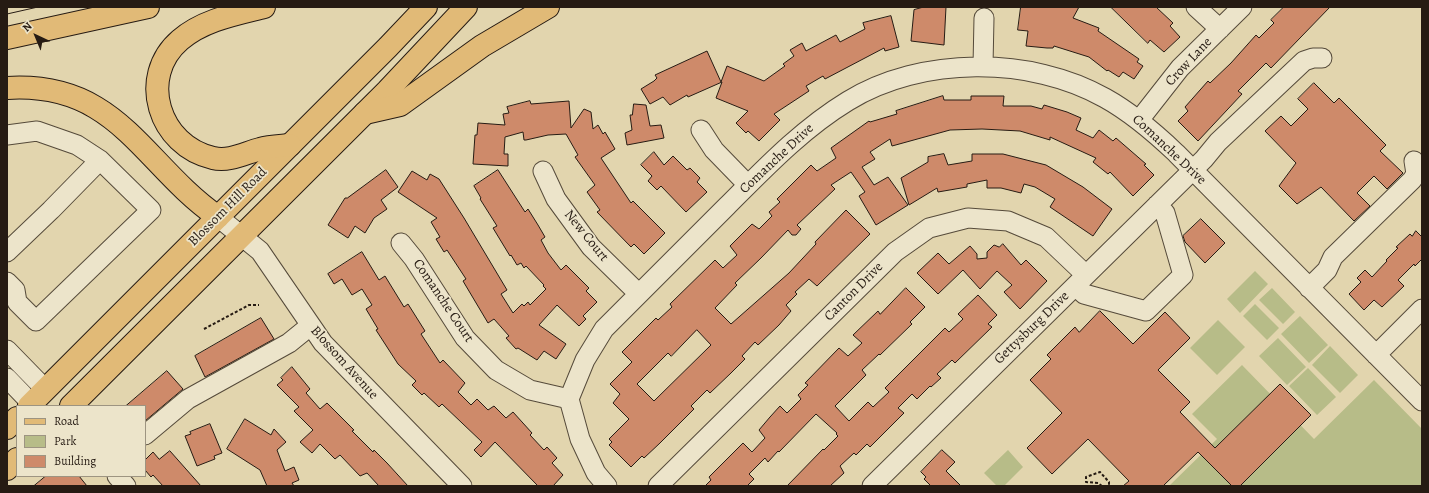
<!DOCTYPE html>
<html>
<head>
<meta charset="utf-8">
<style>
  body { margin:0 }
  #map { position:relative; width:1429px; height:493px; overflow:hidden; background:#e2d5ae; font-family:Alegreya,serif }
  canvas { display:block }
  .frame { position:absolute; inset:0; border:8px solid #261b13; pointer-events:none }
  .legend { position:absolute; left:16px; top:405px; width:130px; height:72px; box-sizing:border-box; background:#ece4ca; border:1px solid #9d9481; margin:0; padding:5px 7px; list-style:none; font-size:12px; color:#261b13 }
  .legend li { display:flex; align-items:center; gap:8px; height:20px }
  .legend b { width:20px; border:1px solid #9d9481 }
  .north { position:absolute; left:16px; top:16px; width:40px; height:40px; -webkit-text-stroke:3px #ece4ca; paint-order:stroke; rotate:316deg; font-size:11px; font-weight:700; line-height:16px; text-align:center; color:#261b13 }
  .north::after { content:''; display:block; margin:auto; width:14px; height:18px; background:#261b13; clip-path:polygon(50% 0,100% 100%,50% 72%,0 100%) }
</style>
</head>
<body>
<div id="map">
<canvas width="1429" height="493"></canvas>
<div class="frame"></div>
<ul class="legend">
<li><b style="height:5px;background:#e1ba77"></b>Road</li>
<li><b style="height:11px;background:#b7bc88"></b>Park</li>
<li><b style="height:11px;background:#ce8a6a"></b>Building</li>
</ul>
<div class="north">N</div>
</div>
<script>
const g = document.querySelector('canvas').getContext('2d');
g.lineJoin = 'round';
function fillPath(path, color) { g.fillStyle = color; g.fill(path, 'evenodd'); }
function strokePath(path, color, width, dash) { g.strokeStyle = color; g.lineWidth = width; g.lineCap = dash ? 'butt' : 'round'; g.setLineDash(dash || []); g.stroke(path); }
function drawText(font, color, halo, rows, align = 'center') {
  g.font = font + ' Alegreya,serif'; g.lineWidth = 3.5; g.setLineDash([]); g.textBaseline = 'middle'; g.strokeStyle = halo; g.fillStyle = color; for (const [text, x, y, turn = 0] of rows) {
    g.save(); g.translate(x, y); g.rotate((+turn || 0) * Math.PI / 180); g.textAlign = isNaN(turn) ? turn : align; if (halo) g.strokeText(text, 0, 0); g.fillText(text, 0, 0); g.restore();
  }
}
const green = new Path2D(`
  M 1255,271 L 1268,284 L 1240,313 L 1227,299 Z
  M 1272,288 L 1295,312 L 1283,324 L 1259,300 Z
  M 1255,304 L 1279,328 L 1267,340 L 1243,316 Z
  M 1300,316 L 1328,345 L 1309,363 L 1281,334 Z
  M 1218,320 L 1245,347 L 1217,375 L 1190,348 Z
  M 1278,338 L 1306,367 L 1287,385 L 1259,356 Z
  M 1330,346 L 1358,375 L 1340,393 L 1312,365 Z
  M 1242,365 L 1314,439 L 1374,380 L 1422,429 L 1422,486 L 1169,486 L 1217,439 L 1192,414 Z
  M 1308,368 L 1336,397 L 1317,415 L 1289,386 Z
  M 1008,450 L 1023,467 L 1004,486 L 997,486 L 984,473 Z`);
const building = new Path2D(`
  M 924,7 L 946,7 L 944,45 L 911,41 L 914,10 Z
  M 1021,7 L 1079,7 L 1073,18 L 1099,28 L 1098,31 L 1139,59 L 1137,62 L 1143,66 L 1134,79 L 1123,72 L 1119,77 L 1108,70 L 1107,71 L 1089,57 L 1054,46 L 1053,48 L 1047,48 L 1026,46 L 1028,31 L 1018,30 Z
  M 1111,7 L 1156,7 L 1173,23 L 1170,26 L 1180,37 L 1164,52 L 1150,40 L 1148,43 Z
  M 1284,7 L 1330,7 L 1271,68 L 1266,63 L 1238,91 L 1242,94 L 1198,141 L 1178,121 L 1188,111 L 1185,107 L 1208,81 L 1210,83 L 1231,63 L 1256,35 L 1259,38 L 1274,23 L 1271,20 Z
  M 891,16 L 899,47 L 885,51 L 884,48 L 825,79 L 823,76 L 806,86 L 809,91 L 774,114 L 780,120 L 759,141 L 748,131 L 746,133 L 736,123 L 748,111 L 716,98 L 722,82 L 688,97 L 687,95 L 670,105 L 663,97 L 650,104 L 641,89 L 654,81 L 657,78 L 655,75 L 707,51 L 721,82 L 727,66 L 764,81 L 785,66 L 783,64 L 794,56 L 790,50 L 802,43 L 806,51 L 836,35 L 840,42 L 865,29 L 863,23 Z
  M 1314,83 L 1334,103 L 1339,98 L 1386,145 L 1380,151 L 1403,173 L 1387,189 L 1374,176 L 1357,193 L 1370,206 L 1354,221 L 1321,187 L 1297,204 L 1279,186 L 1296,163 L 1265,131 L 1281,116 L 1291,126 L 1308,109 L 1298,99 Z
  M 943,96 L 944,100 L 971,100 L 971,96 L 1004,96 L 1003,106 L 1031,106 L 1042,109 L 1044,105 L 1067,112 L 1081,118 L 1076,130 L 1093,138 L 1099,130 L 1113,141 L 1116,138 L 1146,164 L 1144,165 L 1154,175 L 1133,196 L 1110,172 L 1108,174 L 1093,162 L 1096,158 L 1050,137 L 1050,140 L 1020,131 L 982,129 L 950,130 L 892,146 L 890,139 L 870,152 L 875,159 L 862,167 L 874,185 L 888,177 L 908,205 L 876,225 L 859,196 L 865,192 L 851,172 L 831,185 L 835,189 L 797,225 L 801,229 L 796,235 L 792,235 L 788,230 L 761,258 L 735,283 L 737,285 L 715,308 L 731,324 L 789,273 L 816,244 L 815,242 L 846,210 L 870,234 L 817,286 L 809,279 L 795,292 L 797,294 L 786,305 L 791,311 L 779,325 L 758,345 L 755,342 L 742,356 L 745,359 L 731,373 L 710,393 L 707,390 L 691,406 L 694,409 L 660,443 L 644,458 L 642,456 L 631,467 L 609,445 L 612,442 L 609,439 L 629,419 L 613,403 L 620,394 L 610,384 L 632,362 L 622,352 L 656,318 L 658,320 L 672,307 L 670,304 L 715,260 L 723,268 L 737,255 L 730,246 L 752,224 L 759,229 L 772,216 L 769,212 L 780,202 L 777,199 L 811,165 L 817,171 L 836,158 L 831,148 L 869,121 L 870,122 L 897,114 L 896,111 ZM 697,330 L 711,345 L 654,401 L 637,384 L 668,353 L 671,356 Z
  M 530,101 L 531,104 L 569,101 L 571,128 L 584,109 L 591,112 L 593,129 L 598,125 L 603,134 L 605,132 L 615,149 L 601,158 L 631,203 L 633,201 L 665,233 L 644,254 L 634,244 L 631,247 L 597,212 L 600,210 L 587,192 L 595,185 L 575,157 L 578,155 L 566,134 L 548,135 L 526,140 L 524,140 L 523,132 L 505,137 L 504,154 L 508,154 L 508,166 L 473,164 L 475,135 L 477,135 L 478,123 L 505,125 L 503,114 L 509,113 L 507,107 Z
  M 634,104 L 646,105 L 650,126 L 661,125 L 664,138 L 627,145 L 625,133 L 632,130 L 630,115 L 632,115 Z
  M 654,152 L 664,165 L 673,156 L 687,170 L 690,168 L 700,178 L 697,182 L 707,192 L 686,212 L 661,186 L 657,190 L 648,181 L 652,176 L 641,165 Z
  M 944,154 L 948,165 L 972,161 L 972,154 L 1003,154 L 1046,165 L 1083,187 L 1112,209 L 1093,236 L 1050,207 L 1055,199 L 1035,187 L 1024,184 L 1021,193 L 1001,188 L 987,188 L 987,180 L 967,184 L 967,187 L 938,192 L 937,188 L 909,205 L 901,178 L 928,162 L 928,157 Z
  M 386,170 L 398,187 L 381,200 L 387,209 L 374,218 L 365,233 L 355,226 L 348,238 L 328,225 L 345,198 L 347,198 Z
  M 498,170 L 525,212 L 528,209 L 538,225 L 545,237 L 541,240 L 548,253 L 561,270 L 566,265 L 589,288 L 586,291 L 597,302 L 583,316 L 586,319 L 579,326 L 557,305 L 539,325 L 566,344 L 556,359 L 544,351 L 537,360 L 518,348 L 516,349 L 506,338 L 509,336 L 494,319 L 488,323 L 463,281 L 466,279 L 447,250 L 444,252 L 436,239 L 440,237 L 431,222 L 437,218 L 398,192 L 412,171 L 427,180 L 430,174 L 439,179 L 464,218 L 507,290 L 501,294 L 513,313 L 522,304 L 524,306 L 528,302 L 530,305 L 546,289 L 543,286 L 544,285 L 526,266 L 524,268 L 521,263 L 517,265 L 511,255 L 510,256 L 493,228 L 497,226 L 480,199 L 481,198 L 474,186 Z
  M 1201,219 L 1225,243 L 1205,263 L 1185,242 L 1183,236 Z
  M 1416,231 L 1422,237 L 1422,259 L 1415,266 L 1414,264 L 1398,280 L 1404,286 L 1382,307 L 1374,300 L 1364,310 L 1349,294 L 1361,282 L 1357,278 L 1365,270 L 1372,277 L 1387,261 L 1386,260 L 1398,248 L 1396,247 L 1410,234 L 1412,236 Z
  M 1003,244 L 1021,265 L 1026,260 L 1047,281 L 1020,309 L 1004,292 L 1012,285 L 997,271 L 980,289 L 963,270 L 938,294 L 917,273 L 938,253 L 949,264 L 970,246 L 977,254 L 977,259 L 987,258 L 987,252 L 994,245 L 999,247 Z
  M 362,252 L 379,280 L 385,276 L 404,307 L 408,304 L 425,331 L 421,334 L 440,363 L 443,360 L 465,383 L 458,392 L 471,405 L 477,399 L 488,410 L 494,406 L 506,418 L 513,412 L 532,433 L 530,435 L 544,450 L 547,447 L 557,458 L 552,463 L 563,475 L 553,486 L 538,486 L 495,442 L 481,457 L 474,450 L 482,442 L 442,404 L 439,407 L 424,393 L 422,395 L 412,385 L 416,381 L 398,364 L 376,330 L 378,329 L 366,309 L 372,305 L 362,289 L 352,295 L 342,279 L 334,284 L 328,274 Z
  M 906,288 L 925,307 L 910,322 L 912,324 L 880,355 L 879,354 L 862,370 L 866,375 L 835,406 L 849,421 L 868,402 L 873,407 L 889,392 L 885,388 L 945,328 L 949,332 L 963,319 L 958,314 L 978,295 L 997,315 L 988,324 L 992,327 L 955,363 L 952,360 L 937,374 L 941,378 L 931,387 L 930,386 L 917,399 L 912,394 L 898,408 L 904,413 L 870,447 L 867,444 L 856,455 L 854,453 L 840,466 L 844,473 L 830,486 L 787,486 L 823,449 L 824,450 L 838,436 L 836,434 L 837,433 L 816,414 L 779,452 L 778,451 L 768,462 L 765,458 L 749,474 L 754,479 L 747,486 L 705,486 L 711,480 L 709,477 L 743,443 L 752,452 L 765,438 L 759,430 L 770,417 L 780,406 L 787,413 L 801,399 L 798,395 L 808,385 L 805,383 L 839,348 L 848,356 L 862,343 L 853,335 L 878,311 L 880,314 Z
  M 1100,311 L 1133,344 L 1165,312 L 1190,338 L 1158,370 L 1190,402 L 1180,412 L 1215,448 L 1280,384 L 1311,415 L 1240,486 L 1232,486 L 1198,452 L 1163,486 L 1123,486 L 1129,481 L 1088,439 L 1052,474 L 1027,448 L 1062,413 L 1030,380 L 1051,359 L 1047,355 L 1075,327 L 1079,332 Z
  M 261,318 L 274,339 L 205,377 L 195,356 Z
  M 292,367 L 310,389 L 306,393 L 320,409 L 327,403 L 354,430 L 352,431 L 373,452 L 374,450 L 387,463 L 408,486 L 379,486 L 367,473 L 360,476 L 340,455 L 335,459 L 320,444 L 312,453 L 300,442 L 313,430 L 294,411 L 299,407 L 277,385 L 283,380 L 281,378 Z
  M 167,371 L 183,389 L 145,421 L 145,406 L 126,406 Z
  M 245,419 L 271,435 L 274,429 L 286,442 L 277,450 L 285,471 L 294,467 L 299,480 L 292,483 L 294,486 L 267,486 L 260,470 L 227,449 Z
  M 210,424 L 222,453 L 214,456 L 215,459 L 197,466 L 185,436 L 191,434 L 190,432 Z
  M 942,450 L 955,462 L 946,471 L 961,486 L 931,486 L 924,479 L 926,477 L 921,472 Z
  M 170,451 L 201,486 L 163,486 L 153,475 L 151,477 L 145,470 L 145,460 L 153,452 L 159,459 Z
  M 46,476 L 79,476 L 87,486 L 34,486 Z`);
const path = new Path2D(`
  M 204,329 L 249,305 L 259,305
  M 1102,486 L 1098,483 L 1086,482 L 1086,477 L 1100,472 L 1109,482 L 1109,486`);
const minor = new Path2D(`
  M 1196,7 L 1220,29
  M 983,66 L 984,18
  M 1140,119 L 1180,68 L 1242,7
  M 701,130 L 714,150 L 748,185
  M 7,135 L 37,131 L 77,145 L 100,160 L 151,210 L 36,321 L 17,302 L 15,290 L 7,282
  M 543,171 L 556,199 L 591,247 L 639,294
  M 218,217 L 260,251 L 323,343 L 462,486
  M 401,243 L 414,259 L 465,338 L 496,370 L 530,390 L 569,399
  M 7,252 L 51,210 L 100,160
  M 1076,286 L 1084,294 L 1146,311 L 1183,275 L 1165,213 L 1157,205
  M 1309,288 L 1327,270 L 1333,257 L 1412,180 L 1416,174 L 1414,161
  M 7,350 L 46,390
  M 1376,355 L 1422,309
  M 7,378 L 32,404
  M 145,435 L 188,399 L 289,343 L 310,326
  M 117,476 L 126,486
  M 607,486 L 596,473 L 580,439 L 569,399 L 585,360 L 604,329 C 645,288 686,247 727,206 C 765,168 802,129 848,101 C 921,56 1031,56 1105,98 C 1132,113 1154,132 1176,153 L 1422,401
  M 658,486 L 895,252 L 929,228 L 968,218 L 1008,221 L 1046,237 L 1086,275
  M 872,486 L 1204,159 L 1218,142 L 1304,61 L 1313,58 L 1322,58`);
const major = new Path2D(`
  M 29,406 L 388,47 L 426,7
  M 71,406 L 387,91 L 466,7
  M 7,428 L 17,418
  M 7,469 L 17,459`);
const highway = new Path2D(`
  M 264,7 C 236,14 203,20 180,40 C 137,77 159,146 213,158 C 229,162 245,153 260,149 C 270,146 281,146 290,145
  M 7,38 L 148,7
  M 7,88 C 118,81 142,164 218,217
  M 365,113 L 400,105 L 482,46 L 548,7`);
const tram = new Path2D(`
  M 7,14 L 38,7`);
const streetNames = [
  ["Crow Lane",1189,62,-47],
  ["Comanche Drive",1169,150,43],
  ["Comanche Drive",777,159,-43],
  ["Blossom Hill Road",228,207,-45],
  ["New Court",586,236,51],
  ["Canton Drive",854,292,-45],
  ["Comanche Court",443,301,56],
  ["Gettysburg Drive",1032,328,-44],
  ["Blossom Avenue",344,363,48]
];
fillPath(green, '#b7bc88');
fillPath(building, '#ce8a6a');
strokePath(building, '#261b13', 1);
strokePath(minor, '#554a3a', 21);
strokePath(major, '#261b13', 24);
strokePath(highway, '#261b13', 24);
strokePath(path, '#261b13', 2, [3, 2]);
strokePath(minor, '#ece4ca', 19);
strokePath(major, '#e1ba77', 22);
strokePath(highway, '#e1ba77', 22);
strokePath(tram, '#261b13', 1);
drawText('14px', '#261b13', '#ece4ca', streetNames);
</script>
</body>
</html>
